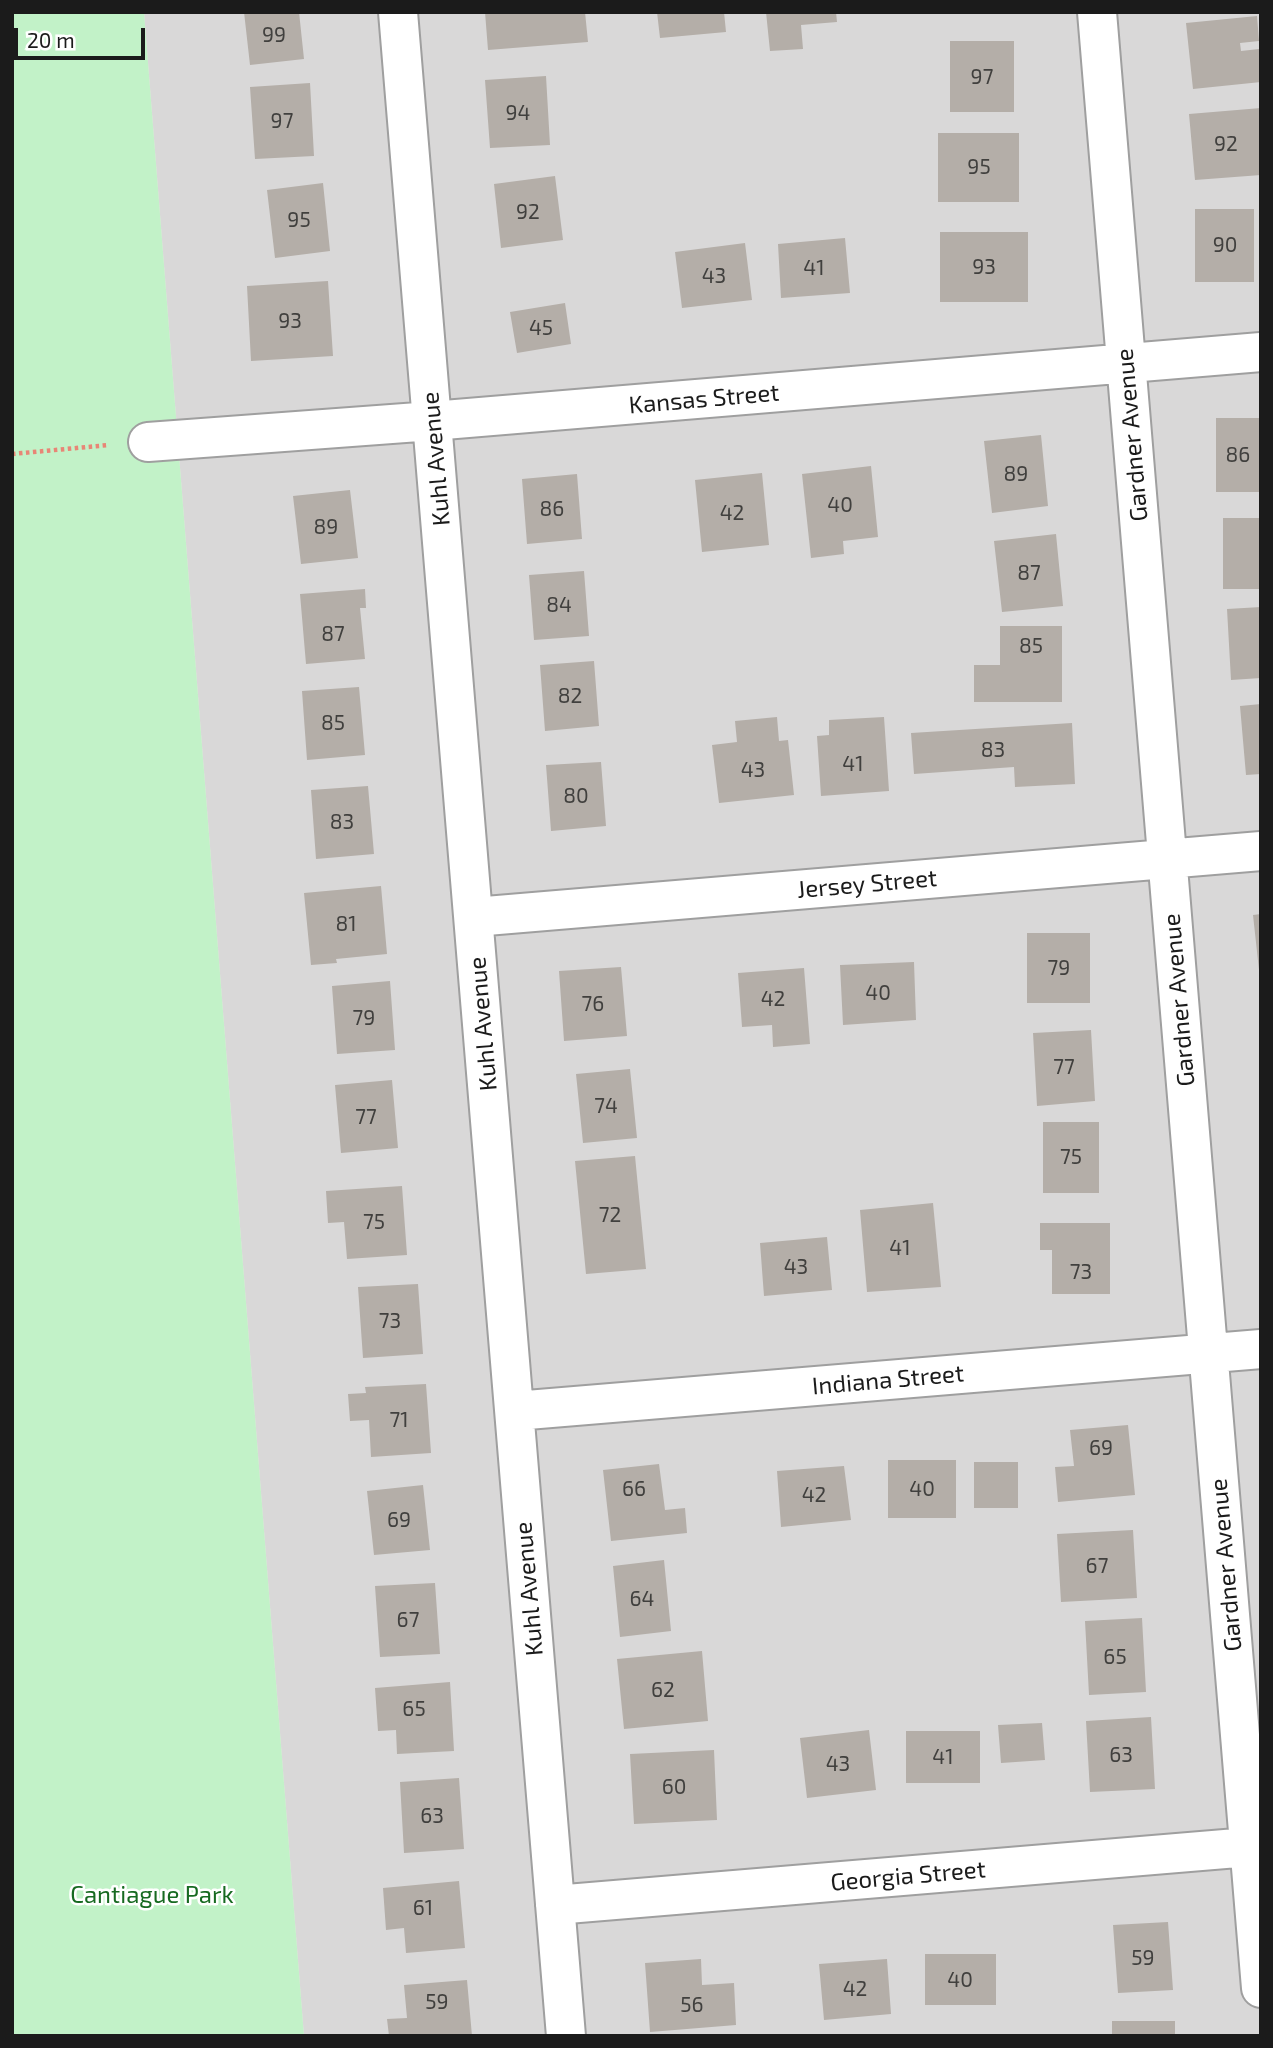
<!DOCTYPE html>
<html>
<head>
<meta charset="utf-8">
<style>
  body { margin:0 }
  #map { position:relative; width:1273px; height:2048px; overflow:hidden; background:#ebe8e2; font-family:"Exo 2",sans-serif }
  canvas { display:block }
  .frame { position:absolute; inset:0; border:14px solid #1b1b1b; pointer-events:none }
  .scale { position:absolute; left:14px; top:28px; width:131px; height:32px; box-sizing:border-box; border:4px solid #1b1b1b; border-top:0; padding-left:9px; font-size:21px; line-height:24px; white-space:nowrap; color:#1b1b1b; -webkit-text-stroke:5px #fff; paint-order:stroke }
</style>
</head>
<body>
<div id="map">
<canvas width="1273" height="2048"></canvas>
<div class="frame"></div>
<div class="scale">20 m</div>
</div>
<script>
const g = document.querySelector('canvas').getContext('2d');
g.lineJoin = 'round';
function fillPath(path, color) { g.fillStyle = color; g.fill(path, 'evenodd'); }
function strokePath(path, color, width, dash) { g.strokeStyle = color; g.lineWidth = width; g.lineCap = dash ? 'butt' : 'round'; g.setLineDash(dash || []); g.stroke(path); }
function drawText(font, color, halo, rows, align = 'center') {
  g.font = font + ' "Exo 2",sans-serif'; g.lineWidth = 5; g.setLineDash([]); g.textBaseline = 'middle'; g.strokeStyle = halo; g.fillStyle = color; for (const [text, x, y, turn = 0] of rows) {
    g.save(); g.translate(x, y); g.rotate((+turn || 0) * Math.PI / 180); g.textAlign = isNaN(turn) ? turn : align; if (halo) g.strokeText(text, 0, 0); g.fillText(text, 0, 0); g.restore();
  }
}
const residential = new Path2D(`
  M 144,12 L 1261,12 L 1261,2036 L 304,2036 Z`);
const park = new Path2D(`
  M 12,12 L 144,12 L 304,2036 L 12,2036 Z`);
const building = new Path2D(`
  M 244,12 L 299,12 L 304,59 L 250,65 Z
  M 485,12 L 585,12 L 588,42 L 488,50 Z
  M 657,12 L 724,12 L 726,32 L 660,38 Z
  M 766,12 L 836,12 L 837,22 L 801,25 L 803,49 L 770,51 Z
  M 1257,16 L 1259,41 L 1240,43 L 1241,51 L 1259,49 L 1261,82 L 1193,89 L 1186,23 Z
  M 950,41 L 1014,41 L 1014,112 L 950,112 Z
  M 546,76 L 550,145 L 490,148 L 485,80 Z
  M 310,83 L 314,156 L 255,159 L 250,87 Z
  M 1261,108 L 1261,175 L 1195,180 L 1189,114 Z
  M 938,133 L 1019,133 L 1019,202 L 938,202 Z
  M 555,176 L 563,240 L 501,248 L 494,184 Z
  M 323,183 L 330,251 L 275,258 L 267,190 Z
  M 1195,209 L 1254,209 L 1254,282 L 1195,282 Z
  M 940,232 L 1028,232 L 1028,302 L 940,302 Z
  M 845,238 L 850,293 L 781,298 L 778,244 Z
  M 745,243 L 752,300 L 682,308 L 675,252 Z
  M 328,281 L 333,356 L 251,361 L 247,286 Z
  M 565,303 L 571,344 L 517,353 L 510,312 Z
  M 1216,418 L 1261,418 L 1261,492 L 1216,492 Z
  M 1041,435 L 1048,506 L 992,513 L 984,441 Z
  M 871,466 L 878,537 L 843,541 L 844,554 L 811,558 L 802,474 Z
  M 762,473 L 769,545 L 702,552 L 695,480 Z
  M 577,474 L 582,539 L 527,544 L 522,479 Z
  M 350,490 L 358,558 L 301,564 L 293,496 Z
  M 1223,518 L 1261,518 L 1261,589 L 1223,589 Z
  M 1056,534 L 1063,606 L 1002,612 L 994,541 Z
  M 584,571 L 589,636 L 534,640 L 529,575 Z
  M 365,589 L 366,608 L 360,608 L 365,659 L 306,664 L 300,594 Z
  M 1261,607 L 1261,678 L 1231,680 L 1227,609 Z
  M 1000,626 L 1062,626 L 1062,702 L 974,702 L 974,665 L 1000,665 Z
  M 594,661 L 599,726 L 545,731 L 540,665 Z
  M 359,687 L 365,755 L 307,760 L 302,691 Z
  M 1261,704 L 1261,774 L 1246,775 L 1240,706 Z
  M 777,717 L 779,741 L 788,740 L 794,795 L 719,803 L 712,745 L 737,742 L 735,721 Z
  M 884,717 L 889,791 L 821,796 L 817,736 L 829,735 L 829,720 Z
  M 1072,723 L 1075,784 L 1015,787 L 1014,767 L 914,774 L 911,733 Z
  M 601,762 L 606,826 L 551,831 L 546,765 Z
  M 368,786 L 374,854 L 316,859 L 311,790 Z
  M 381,886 L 387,954 L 336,959 L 337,963 L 311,965 L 304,893 Z
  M 1261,914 L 1261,970 L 1259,970 L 1253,915 Z
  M 1027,933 L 1090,933 L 1090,1003 L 1027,1003 Z
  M 914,962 L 916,1020 L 843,1025 L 840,965 Z
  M 621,967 L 627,1036 L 564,1041 L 559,971 Z
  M 804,968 L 810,1044 L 773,1047 L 772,1025 L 742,1027 L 738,973 Z
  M 390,981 L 395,1050 L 337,1054 L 332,986 Z
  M 1091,1030 L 1095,1101 L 1037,1106 L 1033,1033 Z
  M 630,1069 L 637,1138 L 583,1143 L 576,1074 Z
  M 392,1080 L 398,1148 L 341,1153 L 335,1085 Z
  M 1043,1122 L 1099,1122 L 1099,1193 L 1043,1193 Z
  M 635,1156 L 646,1269 L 586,1274 L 575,1161 Z
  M 402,1186 L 407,1255 L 347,1259 L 344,1222 L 328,1223 L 326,1191 Z
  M 933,1203 L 941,1287 L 867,1292 L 860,1210 Z
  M 1040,1223 L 1110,1223 L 1110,1294 L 1052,1294 L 1052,1250 L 1040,1250 Z
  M 827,1237 L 832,1290 L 764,1296 L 760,1243 Z
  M 418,1284 L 423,1354 L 363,1358 L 358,1287 Z
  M 426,1384 L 431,1453 L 371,1457 L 369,1420 L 350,1421 L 348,1394 L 366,1393 L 365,1387 Z
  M 1128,1425 L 1135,1495 L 1058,1502 L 1055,1467 L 1074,1466 L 1070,1430 Z
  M 888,1460 L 956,1460 L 956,1518 L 888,1518 Z
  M 974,1462 L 1018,1462 L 1018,1508 L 974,1508 Z
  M 659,1464 L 665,1510 L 685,1508 L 687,1533 L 611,1541 L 603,1470 Z
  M 844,1466 L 851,1520 L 781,1527 L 777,1471 Z
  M 423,1485 L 430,1550 L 374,1555 L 367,1491 Z
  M 1133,1530 L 1137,1598 L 1061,1602 L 1057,1534 Z
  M 664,1560 L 671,1631 L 620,1637 L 613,1566 Z
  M 435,1583 L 440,1654 L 380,1657 L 375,1586 Z
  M 1142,1618 L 1146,1692 L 1089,1695 L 1085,1621 Z
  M 702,1651 L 708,1721 L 624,1729 L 617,1659 Z
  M 450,1682 L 454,1751 L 397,1754 L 396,1730 L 378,1731 L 375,1688 Z
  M 1151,1717 L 1155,1789 L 1090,1792 L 1086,1721 Z
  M 1042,1723 L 1045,1760 L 1001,1763 L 998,1725 Z
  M 869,1730 L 876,1790 L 807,1798 L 800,1738 Z
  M 906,1731 L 980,1731 L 980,1783 L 906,1783 Z
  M 714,1750 L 717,1820 L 634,1824 L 630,1754 Z
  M 459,1778 L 464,1849 L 404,1853 L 400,1782 Z
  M 459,1881 L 465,1948 L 406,1953 L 404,1928 L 386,1930 L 383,1888 Z
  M 1168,1922 L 1173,1990 L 1118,1993 L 1113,1925 Z
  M 925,1954 L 996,1954 L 996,2005 L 925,2005 Z
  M 701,1959 L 702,1985 L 734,1983 L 736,2025 L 650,2032 L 645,1963 Z
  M 887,1959 L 891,2014 L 824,2020 L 819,1964 Z
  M 467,1980 L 472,2036 L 389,2036 L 387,2019 L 407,2018 L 404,1985 Z
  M 1112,2021 L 1175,2021 L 1175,2036 L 1112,2036 Z`);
const path = new Path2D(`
  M 12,454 L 109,445`);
const minor = new Path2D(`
  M 398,12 L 566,2036
  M 1097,12 L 1261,1988
  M 148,442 L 432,421 L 1261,352
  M 474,917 L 1261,851
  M 515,1411 L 1261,1349
  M 555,1905 L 1261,1846`);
const numberNames = [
  ["99",274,35],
  ["97",982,77],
  ["94",518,113],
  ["97",282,121],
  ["92",1226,144],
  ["95",979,167],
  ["92",528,212],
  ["95",299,220],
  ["90",1225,245],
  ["93",984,267],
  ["41",814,268],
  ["43",714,276],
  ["93",290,321],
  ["45",541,328],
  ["86",1238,455],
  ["89",1016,474],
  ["40",840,505],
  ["86",552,509],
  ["42",732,513],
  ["89",326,527],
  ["87",1029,573],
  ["84",559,605],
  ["87",333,634],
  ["85",1031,646],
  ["82",570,696],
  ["85",333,723],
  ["83",993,750],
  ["41",853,764],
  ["43",753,770],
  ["80",576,796],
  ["83",342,822],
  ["81",346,924],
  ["79",1059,968],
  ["40",878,993],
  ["42",773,999],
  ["76",593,1004],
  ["79",364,1018],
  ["77",1064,1067],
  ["74",606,1106],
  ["77",366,1117],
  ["75",1071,1157],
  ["72",610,1215],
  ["75",374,1222],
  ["41",900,1248],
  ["43",796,1267],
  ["73",1081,1272],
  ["73",390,1321],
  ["71",399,1420],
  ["69",1101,1448],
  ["66",634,1489],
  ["40",922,1489],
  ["42",814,1495],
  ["69",399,1520],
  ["67",1097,1566],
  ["64",642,1599],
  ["67",408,1620],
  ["65",1115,1657],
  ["62",663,1690],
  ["65",414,1709],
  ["63",1121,1755],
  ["41",943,1757],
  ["43",838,1764],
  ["60",674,1787],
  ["63",432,1816],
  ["61",423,1908],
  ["59",1143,1958],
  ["40",960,1980],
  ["42",855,1989],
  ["59",437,2002],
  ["56",692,2005]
];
const streetNames = [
  ["Kansas Street",704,399,-5],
  ["Gardner Avenue",1132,435,-95],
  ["Kuhl Avenue",436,459,-95],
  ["Jersey Street",867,884,-5],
  ["Gardner Avenue",1179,1000,-95],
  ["Kuhl Avenue",483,1024,-95],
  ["Indiana Street",888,1380,-5],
  ["Gardner Avenue",1226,1565,-95],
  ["Kuhl Avenue",529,1589,-95],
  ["Georgia Street",908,1876,-5]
];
const parkNames = [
  ["Cantiague Park",152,1895]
];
fillPath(residential, '#d9d8d8');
fillPath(park, '#c2f2c8');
fillPath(building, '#b4aea8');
strokePath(minor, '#9f9f9f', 42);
strokePath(path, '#e88676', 4.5, [3.5, 3.5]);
strokePath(minor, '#fff', 38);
drawText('21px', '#41403e', null, numberNames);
drawText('24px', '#1b1b1b', '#fff', streetNames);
drawText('24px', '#176a21', '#fff', parkNames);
</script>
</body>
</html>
